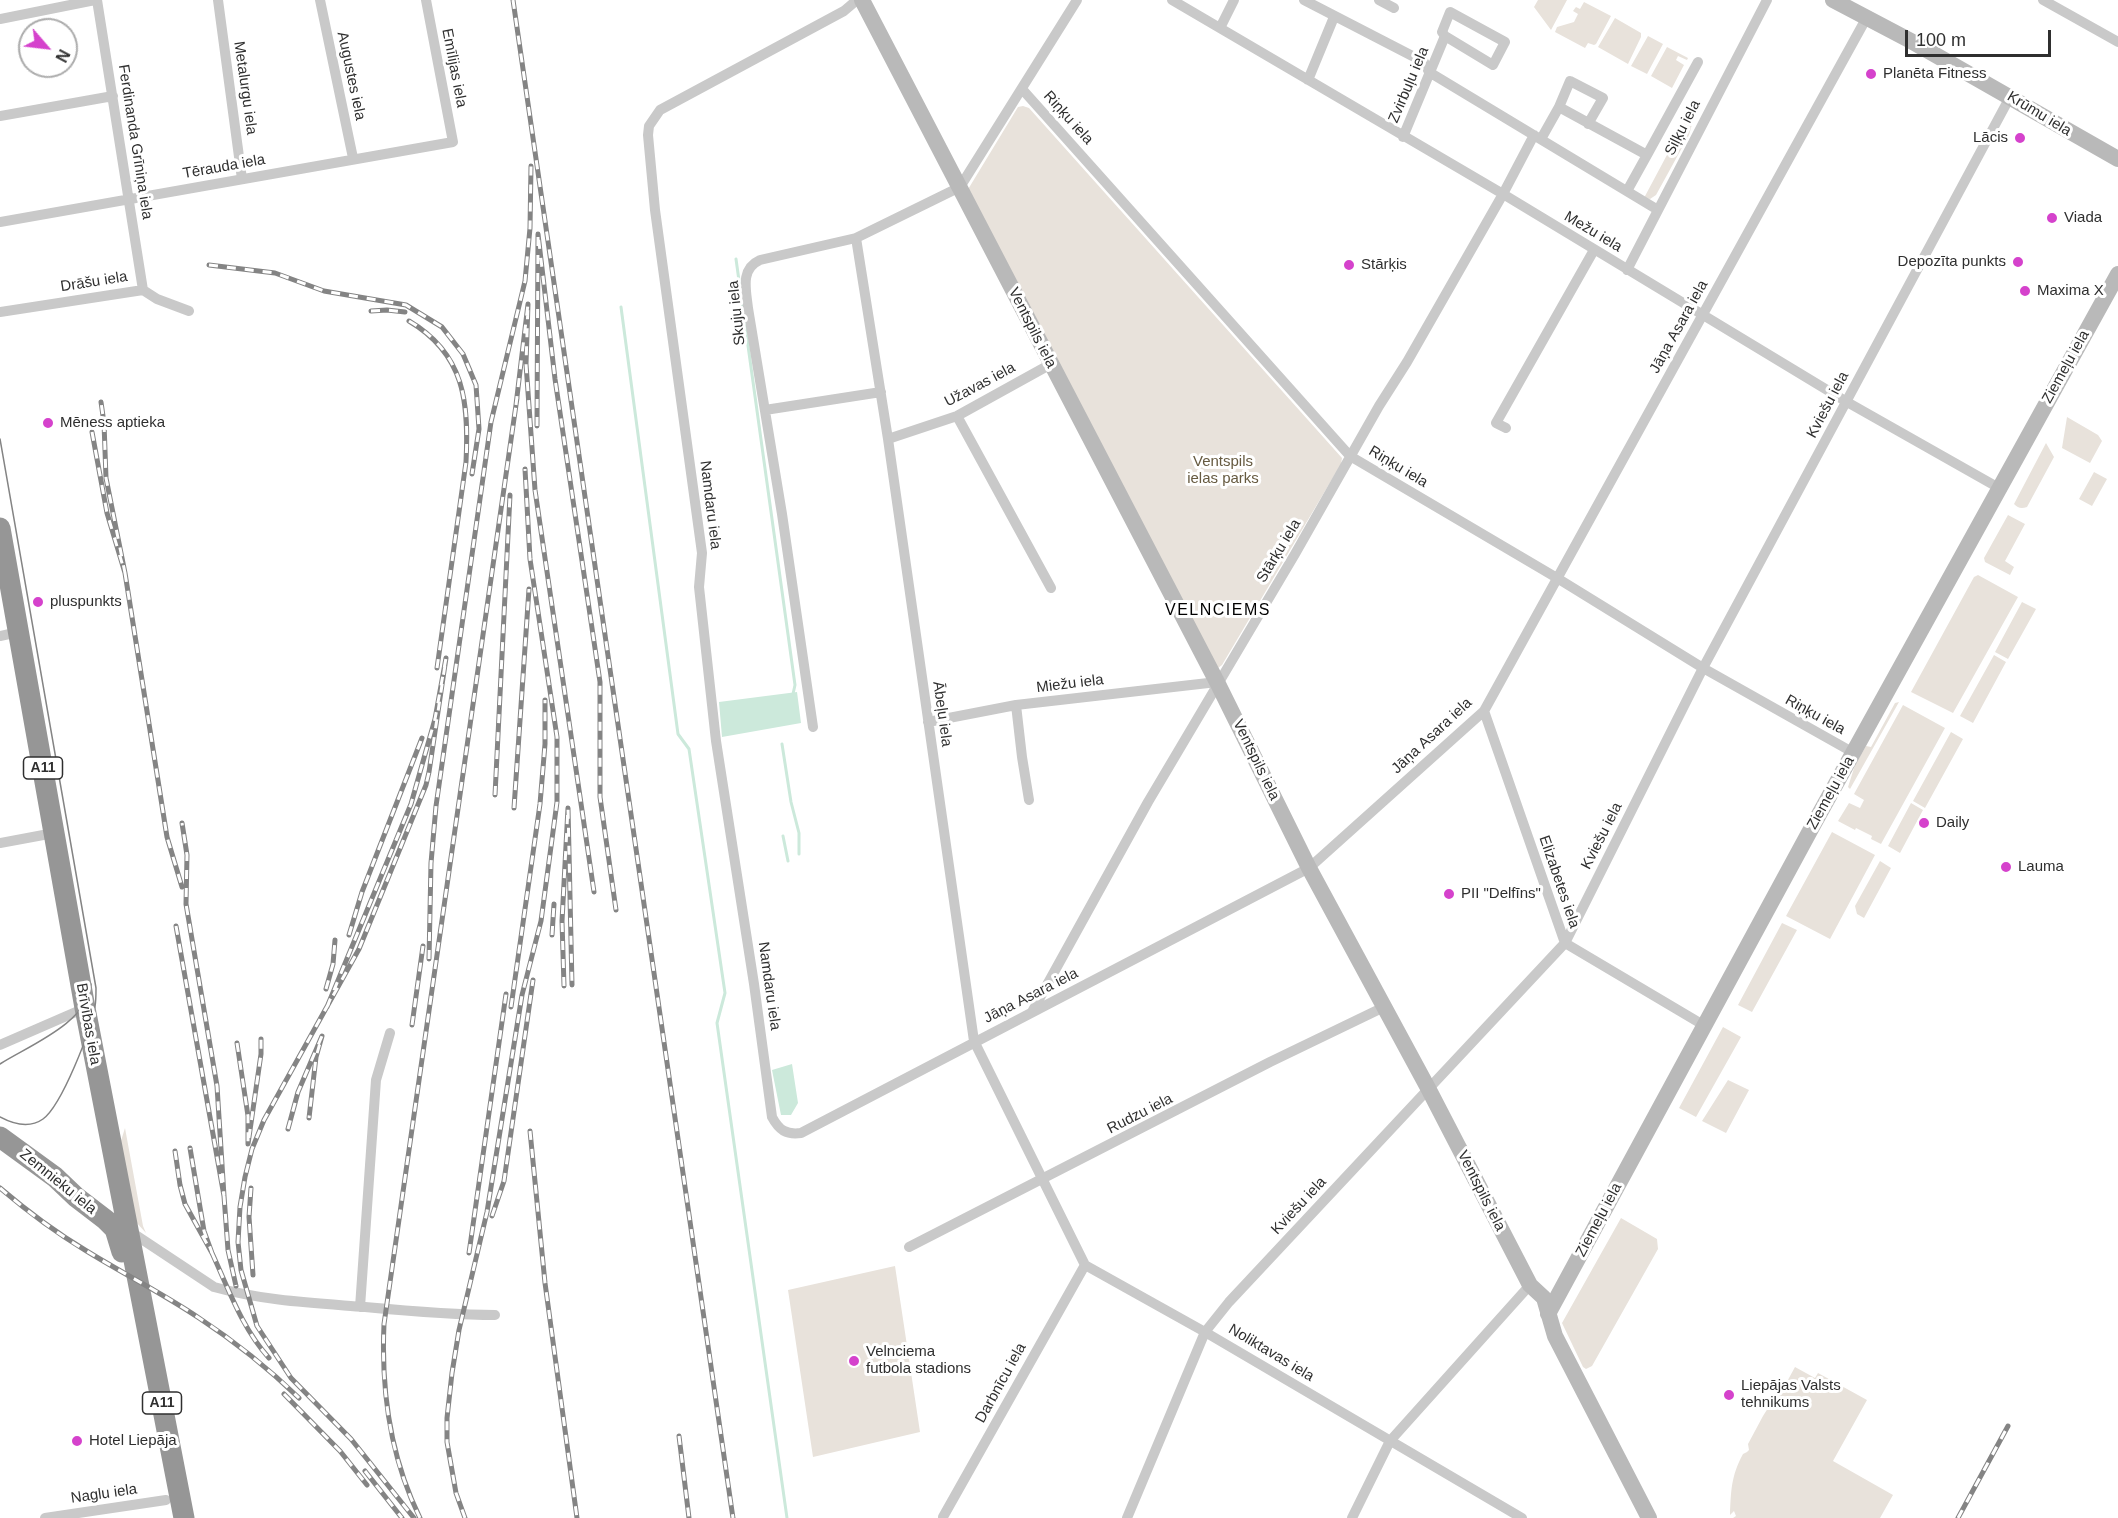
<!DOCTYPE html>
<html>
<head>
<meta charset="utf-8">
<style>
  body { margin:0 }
  #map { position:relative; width:2118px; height:1518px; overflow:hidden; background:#fff; font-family:Arial,sans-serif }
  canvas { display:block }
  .north { position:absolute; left:18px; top:18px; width:60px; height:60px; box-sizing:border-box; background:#fff; border:2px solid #acacac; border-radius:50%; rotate:118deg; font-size:16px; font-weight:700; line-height:24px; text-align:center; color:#2f2f2f }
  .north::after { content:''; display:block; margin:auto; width:21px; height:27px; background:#d542cc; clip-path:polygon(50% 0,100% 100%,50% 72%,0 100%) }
  .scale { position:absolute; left:1905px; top:30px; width:146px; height:27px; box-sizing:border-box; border:3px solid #2f2f2f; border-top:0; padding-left:8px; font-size:18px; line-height:21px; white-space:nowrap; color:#2f2f2f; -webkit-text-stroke:4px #fff; paint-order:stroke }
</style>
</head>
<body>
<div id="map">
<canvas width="2118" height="1518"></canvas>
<div class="north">N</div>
<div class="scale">100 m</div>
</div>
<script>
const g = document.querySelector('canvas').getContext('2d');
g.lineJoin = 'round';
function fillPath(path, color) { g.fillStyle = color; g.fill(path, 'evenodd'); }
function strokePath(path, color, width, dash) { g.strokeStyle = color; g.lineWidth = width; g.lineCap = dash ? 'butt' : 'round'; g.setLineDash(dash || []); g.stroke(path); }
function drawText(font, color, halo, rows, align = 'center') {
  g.font = font + ' Arial,sans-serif'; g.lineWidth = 6; g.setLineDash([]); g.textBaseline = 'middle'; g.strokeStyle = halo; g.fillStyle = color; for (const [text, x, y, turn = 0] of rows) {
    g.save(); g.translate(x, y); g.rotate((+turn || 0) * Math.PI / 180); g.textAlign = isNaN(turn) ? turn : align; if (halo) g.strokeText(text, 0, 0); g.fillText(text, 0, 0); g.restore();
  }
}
const green = new Path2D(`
  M 1538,0 L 1567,0 L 1551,30 L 1534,7 Z
  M 1584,2 L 1611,16 L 1596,44 L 1594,45 L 1588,43 L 1585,48 L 1555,32 L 1557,27 L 1574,22 L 1578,14 L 1573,11 L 1576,7 L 1580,9 Z
  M 1615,18 L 1641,33 L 1641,37 L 1628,64 L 1598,47 Z
  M 1648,36 L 1663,44 L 1647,74 L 1631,66 Z
  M 1667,47 L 1688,58 L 1687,60 L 1678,56 L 1676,60 L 1684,65 L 1672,88 L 1651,76 Z
  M 1023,106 L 1029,108 L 1342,458 L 1341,464 L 1222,665 L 1218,668 L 967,191 L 1018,107 Z
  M 1692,108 L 1696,110 L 1689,135 L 1656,195 L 1650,199 L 1644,198 Z
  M 2067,417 L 2098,435 L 2102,441 L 2090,463 L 2062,448 Z
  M 2046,443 L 2054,457 L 2027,507 C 2021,509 2018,508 2014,504 Z
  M 2094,472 L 2107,479 L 2092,506 L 2079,499 Z
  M 2008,515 L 2025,524 L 2005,561 L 2014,567 L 2010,575 L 1985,562 L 1984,558 Z
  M 1978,575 L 2018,597 L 1953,713 L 1911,692 L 1974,577 Z
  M 2022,602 L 2036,609 L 2008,659 L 1995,652 Z
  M 1994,655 L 2006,662 L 1973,723 L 1960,716 Z
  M 1899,702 L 1850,789 L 1848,787 L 1855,765 L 1866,746 L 1871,747 L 1895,703 Z
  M 1903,705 L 1945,728 L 1881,844 L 1871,839 L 1872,836 L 1856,828 L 1855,830 L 1838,821 L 1849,803 L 1860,808 L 1864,800 L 1854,794 Z
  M 1951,732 L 1963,739 L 1925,808 L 1913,801 Z
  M 1911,803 L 1923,810 L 1900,853 L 1888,846 Z
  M 1832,832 L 1875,855 L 1830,939 L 1786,916 Z
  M 1880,861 L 1891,868 L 1864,918 L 1857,914 L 1855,906 Z
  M 1782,923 L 1797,930 L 1752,1012 L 1738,1005 Z
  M 1723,1027 L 1741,1037 L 1696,1117 L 1679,1108 Z
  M 1728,1080 L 1749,1090 L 1726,1133 L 1702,1121 Z
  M 125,1128 L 143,1226 L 146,1233 L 135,1221 L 120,1144 Z
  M 1621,1218 L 1657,1239 L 1658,1249 L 1592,1366 L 1586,1369 L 1583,1367 L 1562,1323 Z
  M 895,1266 L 920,1432 L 813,1457 L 788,1290 Z
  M 1795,1367 L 1815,1378 L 1818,1373 L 1867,1400 L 1833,1461 L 1893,1495 L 1880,1518 L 1733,1518 L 1736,1516 L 1734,1511 L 1730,1515 C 1731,1491 1731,1476 1743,1454 L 1747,1452 L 1749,1450 L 1748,1444 L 1763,1416 L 1768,1408 L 1777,1400 Z`);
const water = new Path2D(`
  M 797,692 L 801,723 L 722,737 L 719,702 Z
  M 792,1064 L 798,1103 L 791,1115 L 781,1115 L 772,1070 Z`);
const stream = new Path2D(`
  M 736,259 L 795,685 L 793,694
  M 621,307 L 678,734 L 689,749 L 725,993 L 717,1023 L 787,1518
  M 782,744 L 791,802 L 799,833 L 799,854
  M 783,836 L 788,861`);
const street = new Path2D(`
  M 97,0 L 143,290
  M 218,0 L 242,179
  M 320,0 L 353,158
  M 857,0 L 844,11 L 660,110 L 649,126 L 648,135 L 655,210 L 702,553 L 699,587 L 716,741 L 754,984 L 772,1117 C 779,1130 786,1135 801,1133 L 1309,868 L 1484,711 L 1867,17
  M 1172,0 L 1503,194 L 1847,402 L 1999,488
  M 1304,0 L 1424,62 L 1429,72 L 1658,210
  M 1379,0 L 1394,8
  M 2043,0 L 2118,42
  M 0,19 L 95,0
  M 1220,28 L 1234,0
  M 1308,80 L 1334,17
  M 1022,89 L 1350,456 L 1557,578 L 1703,668 L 1854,753
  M 1559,107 L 1570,81 L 1603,98 L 1588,124
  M 0,116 L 113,96
  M 1403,137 L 1445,36 L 1442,32 L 1450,12 L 1505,42 L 1493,65 L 1445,36
  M 1541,139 L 1559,107 L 1647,155 L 1698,62
  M 1627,191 L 1647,155
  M 0,222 L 453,142 L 426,0
  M 856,238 L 888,439 L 974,1041 L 1085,1265 L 1205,1332 L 1522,1518
  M 1627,270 L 1767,0
  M 0,312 L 143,290 L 157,299 L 189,311
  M 765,410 L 881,392
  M 957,416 L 1051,588
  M 1506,428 L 1496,423 L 1594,250
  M 888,439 L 957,416 L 1051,364
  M 0,636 L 18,632
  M 1016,705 L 1022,757 L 1029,800
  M 1484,711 L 1565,943 L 1705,1026
  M 928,722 L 1016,705 L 1217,682
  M 813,727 L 782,514 L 748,308 C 746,290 740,269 760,260 L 856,238 L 960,187 L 1077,0
  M 0,843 L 54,833
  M 1032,1012 L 1148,802 L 1295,554 L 1379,406 L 1407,362 L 1503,194 L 1534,135
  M 0,1045 L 85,1008
  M 128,1230 L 214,1287 C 264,1301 314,1303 365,1307 C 408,1311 451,1315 495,1315
  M 909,1247 L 1270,1062 L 1384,1007
  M 360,1307 L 376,1080 L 390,1033
  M 943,1517 L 1085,1265
  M 45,1518 L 166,1500
  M 1127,1518 L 1205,1332 L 1229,1302 L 1565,943 L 1703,668 L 2010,97
  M 1352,1518 L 1390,1441 L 1530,1285`);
const secondary = new Path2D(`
  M 862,0 L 1217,682 L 1309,868 L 1428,1088 L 1530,1285 L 1544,1298 L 1555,1336 L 1649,1518
  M 1833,0 L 1911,41 L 2118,159
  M 1548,1314 L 1811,829 L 2118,274`);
const highway = new Path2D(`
  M 0,528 L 85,1008 L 184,1518
  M 0,1137 L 55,1177 L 76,1197 L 106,1220 L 115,1229 L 122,1252`);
const tram = new Path2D(`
  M 0,439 L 96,988 C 96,994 96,1001 95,1006 C 91,1030 62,1105 43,1119 C 29,1129 13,1124 0,1117
  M 0,1064 C 28,1046 88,1023 91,984`);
const rail = new Path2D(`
  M 513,0 L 733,1518
  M 209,265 L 275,273 L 324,291 L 406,305 L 442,327 L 463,354 L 476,385 L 479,429 L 472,474
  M 371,311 L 387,310 L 405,312
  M 409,321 C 465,354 469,403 466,462
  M 516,405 L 528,304 L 526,364 L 535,490 L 594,892
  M 537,426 L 538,234 L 555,379 L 600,682 L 600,797 L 616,910
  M 92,432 L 107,513 L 125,573 L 106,478 L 104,423 L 101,402
  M 125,573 L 167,837 L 182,887
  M 437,668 L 466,462
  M 495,795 L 510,495
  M 514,808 L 529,589
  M 176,926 L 224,1196 L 217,1086 L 186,904 L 187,855 L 182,823
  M 349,935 L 362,892 L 422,738
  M 552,935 L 554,904
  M 429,959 L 431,863 L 436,806 L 491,422 L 525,281 L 530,228 L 531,166
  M 564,986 L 562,921 L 568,808 L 572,985
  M 326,989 L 333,964 L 335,940
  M 327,1007 L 411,804 L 435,719 L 446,658 L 429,772 L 426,785 L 359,949 L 264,1120 L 252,1149 L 245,1177 L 240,1207 L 238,1242 L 241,1270 L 257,1326 L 291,1378 L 351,1439 L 414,1518
  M 511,1007 L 540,804 L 545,744 L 545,700
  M 412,1025 L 423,946
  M 237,1043 L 248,1116 L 248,1144 L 261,1054 L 261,1039
  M 288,1129 L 298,1092 L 322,1036 L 316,1057 L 309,1118
  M 530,1131 L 545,1283 L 577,1518
  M 175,1151 L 180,1185 L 185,1204 L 212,1253 L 204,1231 L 190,1148
  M 0,1188 C 27,1211 55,1232 85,1250 C 122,1273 162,1293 199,1318 C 234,1341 268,1368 299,1398
  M 251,1188 L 249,1217 L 253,1275
  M 224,1196 L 228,1250 L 236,1286
  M 492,1216 L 504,1181 L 533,980
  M 212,1253 C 229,1290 242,1328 269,1358
  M 469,1253 L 506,994
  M 284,1394 L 340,1451 L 367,1485
  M 679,1436 L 689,1518
  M 365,1471 L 402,1518
  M 420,1518 C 390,1457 381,1391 384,1324 L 517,398
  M 465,1518 L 456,1493 L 447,1442 L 447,1418 L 452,1373 L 459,1330 L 487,1212 L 522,995 L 541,921 L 557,802 L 557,737 L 530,559 L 525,469
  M 1958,1518 L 2008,1426`);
const markers = [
  [1871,74,6,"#d542cc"],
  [2020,138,6,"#d542cc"],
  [2052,218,6,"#d542cc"],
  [2018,262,6,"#d542cc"],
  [1349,265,6,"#d542cc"],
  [2025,291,6,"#d542cc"],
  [48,423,6,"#d542cc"],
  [38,602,6,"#d542cc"],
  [1924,823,6,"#d542cc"],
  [2006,867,6,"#d542cc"],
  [1449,894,6,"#d542cc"],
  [854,1361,6,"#d542cc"],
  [1729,1395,6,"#d542cc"],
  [77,1441,6,"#d542cc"]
];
const shields = [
  [43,768,39],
  [162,1403,39]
];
const shieldNames = [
  ["A11",43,768],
  ["A11",162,1403]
];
const streetNames = [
  ["Emīlijas iela",454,68,79],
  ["Augustes iela",351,76,78],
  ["Zvirbuļu iela",1409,85,-67],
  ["Metalurgu iela",245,88,82],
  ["Krūmu iela",2039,114,31],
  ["Riņķu iela",1068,118,48],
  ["Siļķu iela",1683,128,-63],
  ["Ferdinanda Grīniņa iela",135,142,81],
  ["Tērauda iela",224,167,-10],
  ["Mežu iela",1593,232,31],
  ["Drāšu iela",94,282,-9],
  ["Skuju iela",737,313,-96],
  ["Jāņa Asara iela",1679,327,-61],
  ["Ventspils iela",1032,328,63],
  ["Ziemeļu iela",2066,367,-61],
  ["Užavas iela",980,385,-28],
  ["Kviešu iela",1828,405,-62],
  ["Riņķu iela",1398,467,31],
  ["Namdaru iela",710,505,83],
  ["Stārķu iela",1279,551,-59],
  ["Miežu iela",1070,684,-7],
  ["Ābeļu iela",942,714,82],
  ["Riņķu iela",1815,715,29],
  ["Jāņa Asara iela",1432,736,-43],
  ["Ventspils iela",1256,760,64],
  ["Ziemeļu iela",1831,793,-61],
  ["Kviešu iela",1602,836,-63],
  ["Elizabetes iela",1559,882,71],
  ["Namdaru iela",769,986,82],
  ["Jāņa Asara iela",1031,996,-27],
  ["Brīvības iela",88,1024,80],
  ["Rudzu iela",1140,1114,-27],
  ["Zemnieku iela",58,1182,39],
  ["Ventspils iela",1481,1191,63],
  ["Kviešu iela",1299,1206,-47],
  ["Ziemeļu iela",1599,1220,-62],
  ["Noliktavas iela",1271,1353,31],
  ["Darbnīcu iela",1001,1383,-61],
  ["Naglu iela",104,1494,-8]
];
const poiNames = [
  ["Planēta Fitness",1883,74],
  ["Lācis",2008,138,"right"],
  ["Viada",2064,218],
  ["Depozīta punkts",2006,262,"right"],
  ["Stārķis",1361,265],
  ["Maxima X",2037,291],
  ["Mēness aptieka",60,423],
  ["pluspunkts",50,602],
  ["Daily",1936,823],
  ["Lauma",2018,867],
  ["PII \"Delfīns\"",1461,894],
  ["Velnciema",866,1352],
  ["futbola stadions",866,1369],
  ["Liepājas Valsts",1741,1386],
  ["tehnikums",1741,1403],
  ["Hotel Liepāja",89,1441]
];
const parkNames = [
  ["Ventspils",1223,462],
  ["ielas parks",1223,479]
];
const neighbourhoodNames = [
  ["VELNCIEMS",1218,611]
];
fillPath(green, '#e8e2db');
fillPath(water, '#cce9db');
strokePath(stream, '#cce9db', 3);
strokePath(street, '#c9c9c9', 10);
strokePath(secondary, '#b9b9b9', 16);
strokePath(highway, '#969696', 21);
strokePath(tram, '#848484', 1.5);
strokePath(rail, '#848484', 5);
strokePath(rail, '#fff', 3, [9]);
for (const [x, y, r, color] of markers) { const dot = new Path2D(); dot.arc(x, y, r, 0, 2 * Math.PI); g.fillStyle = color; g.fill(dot); strokePath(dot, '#fff', 2); }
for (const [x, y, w] of shields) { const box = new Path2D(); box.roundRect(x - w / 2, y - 11, w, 22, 4.5); g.fillStyle = '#fff'; g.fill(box); strokePath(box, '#2f2f2f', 1.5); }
drawText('bold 14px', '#2f2f2f', null, shieldNames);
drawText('15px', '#2f2f2f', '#fff', streetNames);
drawText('15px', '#2f2f2f', '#fff', poiNames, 'left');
drawText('15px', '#665a40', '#fff', parkNames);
g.letterSpacing = '1.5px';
drawText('16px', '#000', '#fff', neighbourhoodNames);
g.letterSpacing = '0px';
</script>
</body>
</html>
